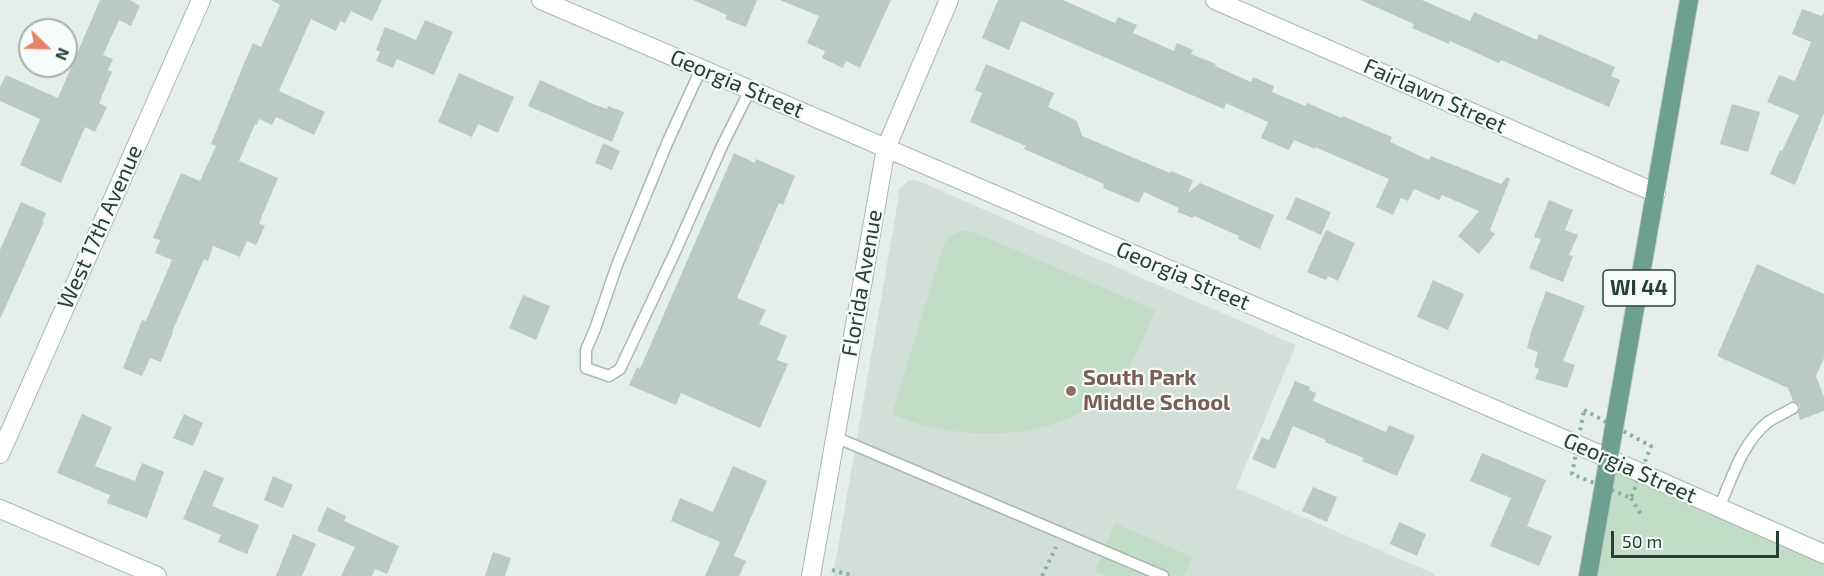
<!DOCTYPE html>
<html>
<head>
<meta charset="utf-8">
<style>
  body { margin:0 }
  #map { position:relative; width:1824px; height:576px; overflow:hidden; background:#e6eeea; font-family:"Exo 2",sans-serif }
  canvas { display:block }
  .north { position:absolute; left:18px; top:18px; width:60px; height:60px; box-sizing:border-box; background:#f6faf8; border:2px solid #a3afab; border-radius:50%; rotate:113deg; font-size:16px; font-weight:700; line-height:24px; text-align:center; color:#263f37 }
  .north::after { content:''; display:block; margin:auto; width:21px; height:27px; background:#e98368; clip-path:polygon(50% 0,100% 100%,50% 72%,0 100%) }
  .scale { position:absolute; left:1611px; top:531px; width:168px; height:27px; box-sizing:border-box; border:3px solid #263f37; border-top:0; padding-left:8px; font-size:18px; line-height:21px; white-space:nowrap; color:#263f37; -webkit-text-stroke:4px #f6faf8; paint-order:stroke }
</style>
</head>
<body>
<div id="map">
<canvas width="1824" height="576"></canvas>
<div class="north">N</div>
<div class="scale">50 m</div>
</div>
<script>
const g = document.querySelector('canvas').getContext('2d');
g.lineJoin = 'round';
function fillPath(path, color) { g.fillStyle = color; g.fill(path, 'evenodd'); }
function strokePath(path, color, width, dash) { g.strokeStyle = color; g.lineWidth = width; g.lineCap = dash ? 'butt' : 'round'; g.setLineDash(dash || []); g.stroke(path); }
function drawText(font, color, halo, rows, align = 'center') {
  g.font = font + ' "Exo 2",sans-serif'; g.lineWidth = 4.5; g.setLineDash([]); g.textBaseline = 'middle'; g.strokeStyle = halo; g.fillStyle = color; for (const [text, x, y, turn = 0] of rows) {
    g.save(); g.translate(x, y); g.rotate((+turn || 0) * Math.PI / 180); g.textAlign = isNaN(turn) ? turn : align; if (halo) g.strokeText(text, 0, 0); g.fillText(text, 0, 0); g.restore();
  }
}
const built = new Path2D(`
  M 909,180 L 916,180 L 1296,345 L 1236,488 L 1435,574 L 1434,576 L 833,576 L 899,195 L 897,191 Z`);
const green = new Path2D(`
  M 962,231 L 971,231 L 1155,310 C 1144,337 1134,364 1114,386 C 1067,438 986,441 922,425 C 912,422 902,418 892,414 L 944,244 L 948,238 Z
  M 1608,458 L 1824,554 L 1824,576 L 1587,576 Z
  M 1115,523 L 1192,557 L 1184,576 L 1107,576 L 1095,571 Z`);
const building = new Path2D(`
  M 100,0 L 130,0 L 140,6 L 131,26 L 119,20 L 103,55 L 113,59 L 108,70 L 112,72 L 99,103 L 107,107 L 95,132 L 85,127 L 61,183 L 20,165 L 40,119 L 0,101 L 0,87 L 6,75 L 58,98 Z
  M 271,0 L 382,0 L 372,21 L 351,11 L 345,23 L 340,21 L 336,31 L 311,19 L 279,91 L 325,112 L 314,135 L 276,117 L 272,125 L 259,119 L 257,125 L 255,124 L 239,161 L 278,178 L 259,223 L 265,226 L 256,245 L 247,241 L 240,257 L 213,246 L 208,261 L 204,259 L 172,332 L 173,332 L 161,362 L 150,358 L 142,376 L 123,368 L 142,320 L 146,321 L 172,260 L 155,253 L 160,240 L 153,238 L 181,173 L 200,181 L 216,146 L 211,144 L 243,66 L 253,43 L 261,47 L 280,5 Z
  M 693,0 L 757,0 L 746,27 L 725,19 L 727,15 Z
  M 780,0 L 891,0 L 860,68 L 846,61 L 843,68 L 822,58 L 825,51 L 807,43 L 819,16 Z
  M 998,0 L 1063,0 L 1115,23 L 1118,17 L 1137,25 L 1133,33 L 1174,51 L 1177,43 L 1193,50 L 1191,54 L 1216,64 L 1215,66 L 1251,82 L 1253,77 L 1274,86 L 1272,92 L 1305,106 L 1307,103 L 1342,118 L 1343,116 L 1392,137 L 1390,142 L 1429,160 L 1431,156 L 1501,184 L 1507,177 L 1510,179 L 1490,230 L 1495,234 L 1479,254 L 1458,236 L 1479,211 L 1442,195 L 1439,200 L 1414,189 L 1408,201 L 1401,198 L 1393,215 L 1376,207 L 1389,179 L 1315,147 L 1315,149 L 1294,140 L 1289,150 L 1261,138 L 1268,122 L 1226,103 L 1224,109 L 1021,21 L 1009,50 L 982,38 Z
  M 1360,0 L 1422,0 L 1470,21 L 1474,12 L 1537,40 L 1539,34 L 1615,67 L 1611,76 L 1620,80 L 1609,107 L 1501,60 L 1499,63 L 1450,41 L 1449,44 L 1412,28 L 1414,24 Z
  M 1802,9 L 1822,16 L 1824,12 L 1824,113 L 1795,185 L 1770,174 L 1780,150 L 1782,151 L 1799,115 L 1767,102 L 1779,75 L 1795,81 L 1811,42 L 1792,34 Z
  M 425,20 L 453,32 L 434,75 L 397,59 L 393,68 L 376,61 L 380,52 L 376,50 L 385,27 L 416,40 Z
  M 986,64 L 1054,93 L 1048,107 L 1077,121 L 1082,136 L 1170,173 L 1171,171 L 1193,180 L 1188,193 L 1200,183 L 1274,215 L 1260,249 L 1238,239 L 1239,236 L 1194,216 L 1193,218 L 1177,212 L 1179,208 L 1144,192 L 1139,203 L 1103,188 L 1104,184 L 1024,149 L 1026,146 L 970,122 L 982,93 L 975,90 Z
  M 459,73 L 514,97 L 498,133 L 478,124 L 472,137 L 438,122 Z
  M 540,80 L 593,104 L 607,109 L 608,106 L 624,112 L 612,142 L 528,106 Z
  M 1732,104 L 1760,112 L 1748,152 L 1720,144 Z
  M 603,143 L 620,151 L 612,170 L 595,163 Z
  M 734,153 L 755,163 L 756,159 L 795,176 L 783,205 L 779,203 L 737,298 L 766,310 L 759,324 L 787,336 L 777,360 L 788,364 L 760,428 L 681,393 L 676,405 L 629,385 L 637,367 L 640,369 Z
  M 1296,197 L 1331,212 L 1321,235 L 1286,219 Z
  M 1549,200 L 1573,210 L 1565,230 L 1578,235 L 1569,255 L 1573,256 L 1563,282 L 1529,268 L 1541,239 L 1534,237 Z
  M 21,202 L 46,213 L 42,222 L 44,222 L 0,319 L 0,250 Z
  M 1326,230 L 1355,243 L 1338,281 L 1328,276 L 1326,280 L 1307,272 Z
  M 1757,264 L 1824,294 L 1824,358 L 1816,376 L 1824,397 L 1824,411 L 1800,420 L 1798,413 L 1800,408 L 1800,405 L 1793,401 L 1788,388 L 1717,356 Z
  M 1433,280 L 1464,294 L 1448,330 L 1417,317 Z
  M 1546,291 L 1585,306 L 1563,361 L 1575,365 L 1567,388 L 1535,379 L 1539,369 L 1534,367 L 1538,352 L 1527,348 L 1532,329 Z
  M 523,295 L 550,306 L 536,340 L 509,328 Z
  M 1295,381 L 1310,387 L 1309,390 L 1316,393 L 1313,401 L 1386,432 L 1389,425 L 1415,436 L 1397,476 L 1362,461 L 1364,458 L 1325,442 L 1326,440 L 1293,426 L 1275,469 L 1252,459 L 1262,437 L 1269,440 Z
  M 82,414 L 112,427 L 95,466 L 135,481 L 142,463 L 164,472 L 147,518 L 107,503 L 110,495 L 57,473 Z
  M 184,414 L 203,423 L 193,446 L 173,438 Z
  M 1482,453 L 1546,480 L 1527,526 L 1552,536 L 1539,566 L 1490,546 L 1511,498 L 1470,481 Z
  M 733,466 L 767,481 L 734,556 L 746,561 L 739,576 L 705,576 L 720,542 L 671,521 L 680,498 L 713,512 Z
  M 204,470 L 224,478 L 212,506 L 259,525 L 247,554 L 218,542 L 221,535 L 183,519 Z
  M 273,476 L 293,485 L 283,508 L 264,500 Z
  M 1313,487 L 1337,497 L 1327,522 L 1302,511 Z
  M 327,507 L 346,516 L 344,521 L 399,546 L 387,574 L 375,569 L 372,576 L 341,576 L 355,547 L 317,531 Z
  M 1399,522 L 1426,534 L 1417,556 L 1390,544 Z
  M 293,534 L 316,544 L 302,576 L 276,576 Z
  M 493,552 L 511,558 L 505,576 L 485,576 Z`);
const path = new Path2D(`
  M 1584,410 L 1651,446 L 1631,498 L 1572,474 Z
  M 1631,498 L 1642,516
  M 832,570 L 854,576
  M 1042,576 L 1056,547`);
const lane = new Path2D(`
  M 701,69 L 668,141 L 617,265 L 595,329 L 586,350 L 586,368 L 609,376 L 620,369 L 675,252 L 722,146 L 750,90
  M 835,437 L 1163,576
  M 1719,508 C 1732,478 1742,443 1768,422 C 1775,417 1785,413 1793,408`);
const street = new Path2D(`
  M 541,0 L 1578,445 L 1824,554
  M 1215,0 L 1656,193
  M 0,454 L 201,0
  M 0,509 L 157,576
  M 811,576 L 886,148 L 949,0`);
const primary = new Path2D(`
  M 1588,576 L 1689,0`);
const markers = [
  [1071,391,6,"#8d6e63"]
];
const shields = [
  [1639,288,72]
];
const shieldNames = [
  ["WI 44",1639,288]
];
const streetNames = [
  ["Georgia Street",737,84,23],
  ["Fairlawn Street",1435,96,24],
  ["West 17th Avenue",100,227,-66],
  ["Georgia Street",1183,276,23],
  ["Florida Avenue",862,283,-80],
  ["Georgia Street",1630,468,24]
];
const educationNames = [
  ["South Park",1083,378],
  ["Middle School",1083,403]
];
fillPath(built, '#d4ded9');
fillPath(green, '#c1ddc7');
fillPath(building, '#bbc9c3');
strokePath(lane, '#a9b6b1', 13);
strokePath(street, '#a9b6b1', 20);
strokePath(primary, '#c2c9c7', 20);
strokePath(path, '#88afa1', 4, [3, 4.5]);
strokePath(lane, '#fff', 10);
strokePath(street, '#fff', 18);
strokePath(primary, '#6da091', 18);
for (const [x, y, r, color] of markers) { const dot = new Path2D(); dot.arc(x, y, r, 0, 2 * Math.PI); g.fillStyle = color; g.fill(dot); strokePath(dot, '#f6faf8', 2); }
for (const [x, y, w] of shields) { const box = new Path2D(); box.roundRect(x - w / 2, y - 18, w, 36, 4.5); g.fillStyle = '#f6faf8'; g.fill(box); strokePath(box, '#263f37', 1.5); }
drawText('bold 21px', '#263f37', null, shieldNames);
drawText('22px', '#263f37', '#f6faf8', streetNames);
drawText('bold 22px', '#785e54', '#f6faf8', educationNames, 'left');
</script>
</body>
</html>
